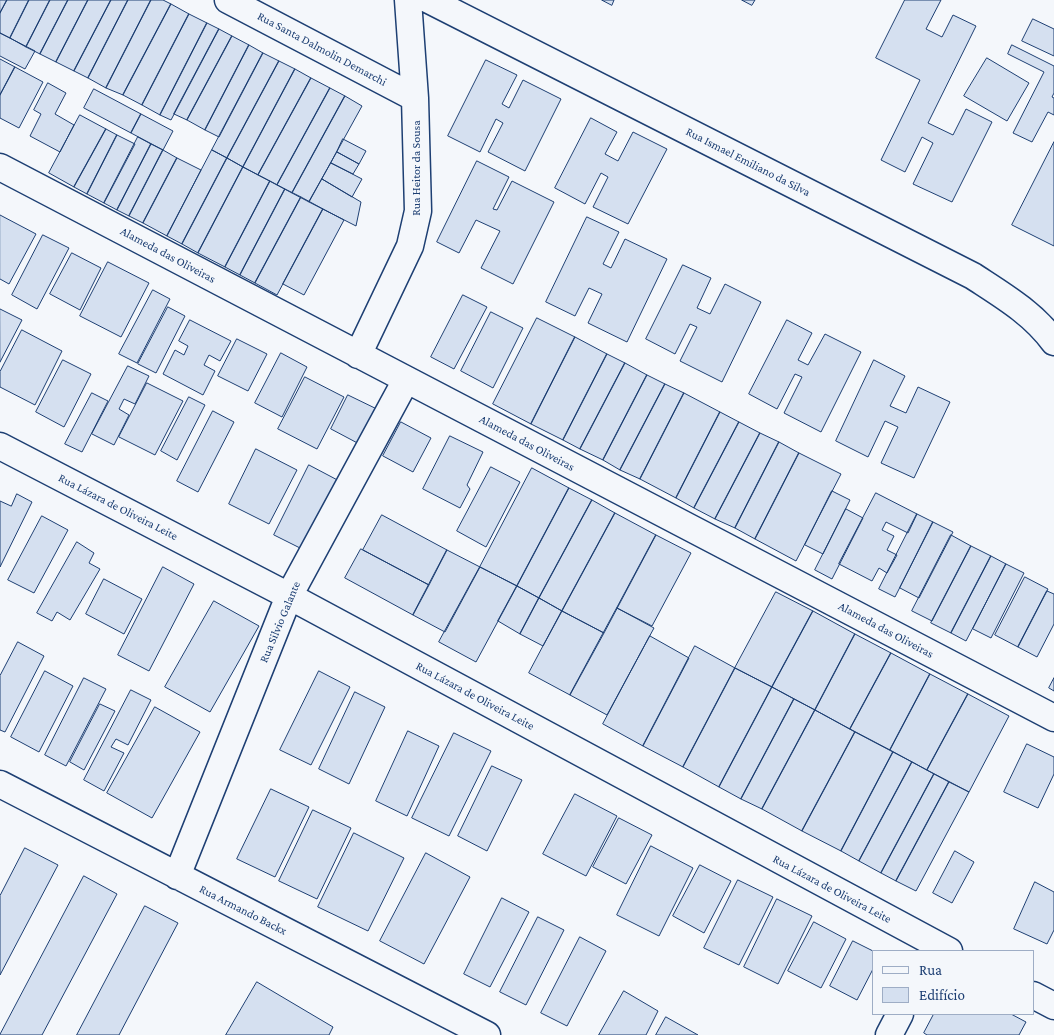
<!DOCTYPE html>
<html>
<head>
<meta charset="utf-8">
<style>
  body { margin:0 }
  #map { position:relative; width:1054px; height:1035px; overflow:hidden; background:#f4f7fb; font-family:"Crimson Pro",serif }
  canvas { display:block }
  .legend { position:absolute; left:872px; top:950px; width:162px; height:65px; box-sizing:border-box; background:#f4f7fb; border:1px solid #9eadc5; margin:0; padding:6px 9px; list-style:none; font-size:15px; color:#1d3f73 }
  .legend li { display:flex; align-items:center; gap:10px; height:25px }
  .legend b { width:25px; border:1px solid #9eadc5 }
</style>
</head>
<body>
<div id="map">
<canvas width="1054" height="1035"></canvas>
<ul class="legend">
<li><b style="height:6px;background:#f4f7fb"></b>Rua</li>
<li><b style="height:14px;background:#d5e0f0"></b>Edifício</li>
</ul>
</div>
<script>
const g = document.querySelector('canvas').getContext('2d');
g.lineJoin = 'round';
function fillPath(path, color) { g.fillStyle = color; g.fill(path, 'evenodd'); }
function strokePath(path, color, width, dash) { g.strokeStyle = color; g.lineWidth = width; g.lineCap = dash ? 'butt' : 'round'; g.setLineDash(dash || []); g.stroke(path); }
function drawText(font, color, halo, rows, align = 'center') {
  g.font = font + ' "Crimson Pro",serif'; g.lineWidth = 4; g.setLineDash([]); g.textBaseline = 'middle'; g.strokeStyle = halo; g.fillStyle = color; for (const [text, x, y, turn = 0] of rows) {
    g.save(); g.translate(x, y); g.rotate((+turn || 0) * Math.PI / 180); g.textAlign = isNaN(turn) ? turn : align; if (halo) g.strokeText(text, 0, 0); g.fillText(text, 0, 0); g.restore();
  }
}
const building = new Path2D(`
  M 0,0 L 7,0 L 0,13 Z
  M 7,0 L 29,0 L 10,38 L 0,33 L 0,13 Z
  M 29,0 L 50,0 L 26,47 L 10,38 Z
  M 50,0 L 68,0 L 40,54 L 26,47 Z
  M 68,0 L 88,0 L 56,62 L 40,54 Z
  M 88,0 L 111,0 L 74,71 L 56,62 Z
  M 111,0 L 128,0 L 88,78 L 74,71 Z
  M 128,0 L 151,0 L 106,88 L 88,78 Z
  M 151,0 L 163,0 L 171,4 L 123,95 L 106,88 Z
  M 602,0 L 614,0 L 612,5 Z
  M 742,0 L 755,0 L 752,5 Z
  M 905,0 L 941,0 L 926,29 L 942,37 L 953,15 L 976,26 L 928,123 L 953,135 L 966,109 L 992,122 L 952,202 L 913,184 L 933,143 L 922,137 L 905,172 L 881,160 L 920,80 L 876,58 Z
  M 171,4 L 189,14 L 142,105 L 123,95 Z
  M 189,14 L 207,23 L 160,115 L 142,105 Z
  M 1033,19 L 1054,29 L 1054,56 L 1022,41 Z
  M 207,23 L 219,29 L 171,120 L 160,115 Z
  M 219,29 L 232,36 L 187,120 L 174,114 Z
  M 0,33 L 35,51 L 25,69 L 0,56 Z
  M 232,36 L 249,45 L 205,130 L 187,120 Z
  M 249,45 L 263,53 L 219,137 L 205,130 Z
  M 1012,45 L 1054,66 L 1054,93 L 1052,97 L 1054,98 L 1054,115 L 1048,112 L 1032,142 L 1013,133 L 1044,72 L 1008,54 Z
  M 263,53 L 279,61 L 227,158 L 212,150 Z
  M 987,58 L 1029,83 L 1007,121 L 964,96 Z
  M 0,59 L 15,67 L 0,95 Z
  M 486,60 L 517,75 L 502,104 L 509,108 L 523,80 L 561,99 L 525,171 L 488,152 L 503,123 L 496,119 L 480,152 L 448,136 Z
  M 279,61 L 295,69 L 243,167 L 227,158 Z
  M 15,67 L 43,82 L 19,128 L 0,118 L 0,95 Z
  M 295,69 L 311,78 L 258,175 L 243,167 Z
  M 311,78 L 330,88 L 277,185 L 258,175 Z
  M 48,83 L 66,93 L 55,114 L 74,125 L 60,152 L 30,136 L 41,114 L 34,110 Z
  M 330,88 L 345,96 L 292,193 L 277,185 Z
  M 94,89 L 141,114 L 131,133 L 84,108 Z
  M 345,96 L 362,106 L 309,202 L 292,193 Z
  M 141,114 L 173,131 L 163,150 L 131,133 Z
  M 80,115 L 106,129 L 74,187 L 49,173 Z
  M 591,118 L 617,132 L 605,154 L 618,161 L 633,132 L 667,149 L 628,224 L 593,207 L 608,177 L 601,173 L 585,204 L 555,188 Z
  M 106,129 L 117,135 L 87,194 L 74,187 Z
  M 117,135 L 135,144 L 104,203 L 87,194 Z
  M 138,137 L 151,144 L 117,210 L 104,203 Z
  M 343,139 L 366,151 L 359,164 L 337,152 Z
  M 1054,142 L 1054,246 L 1012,225 Z
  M 151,144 L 163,150 L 129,216 L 117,210 Z
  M 163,150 L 177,158 L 143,223 L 129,216 Z
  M 212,150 L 227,158 L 182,244 L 167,236 Z
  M 337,152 L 359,164 L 353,174 L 331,163 Z
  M 177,158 L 201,170 L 167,236 L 143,223 Z
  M 227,158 L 243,167 L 198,253 L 182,244 Z
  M 477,161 L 509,177 L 493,209 L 497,210 L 512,181 L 554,202 L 513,284 L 481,268 L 500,231 L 476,220 L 459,253 L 437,242 Z
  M 331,163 L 362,179 L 352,197 L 322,179 Z
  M 243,167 L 270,181 L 225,267 L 198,253 Z
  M 322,179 L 361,202 L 356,226 L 309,202 Z
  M 270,181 L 285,189 L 240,275 L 225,267 Z
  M 285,189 L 301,197 L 255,283 L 240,275 Z
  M 301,197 L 323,209 L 277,295 L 255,283 Z
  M 323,209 L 344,220 L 304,295 L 283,284 Z
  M 0,215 L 36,234 L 9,284 L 0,279 Z
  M 587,217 L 619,232 L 603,264 L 611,268 L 625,239 L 667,259 L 627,342 L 588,323 L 602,294 L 589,288 L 575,316 L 546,302 Z
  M 43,235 L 69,248 L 37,309 L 12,295 Z
  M 72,253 L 101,268 L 80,310 L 50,294 Z
  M 108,262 L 149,283 L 121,337 L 80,316 Z
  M 683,265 L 711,278 L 697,308 L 710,314 L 725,284 L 761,302 L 722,382 L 680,361 L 697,327 L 690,324 L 675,354 L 646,339 Z
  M 153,290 L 170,299 L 137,363 L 119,354 Z
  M 463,295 L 487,307 L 454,369 L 431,357 Z
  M 168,307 L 185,316 L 156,373 L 138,364 Z
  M 0,309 L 22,320 L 0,362 Z
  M 491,312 L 523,328 L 493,388 L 461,371 Z
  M 537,318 L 575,337 L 531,424 L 493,404 Z
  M 190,320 L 231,341 L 220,361 L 209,355 L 204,365 L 215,371 L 203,395 L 163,374 L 175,350 L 184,355 L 188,346 L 179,341 Z
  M 787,320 L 812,333 L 798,360 L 808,365 L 825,334 L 861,352 L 821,432 L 784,413 L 802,377 L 795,374 L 777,409 L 749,394 Z
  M 22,330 L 62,351 L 35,405 L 0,387 L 0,372 Z
  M 575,337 L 607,354 L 563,440 L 531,424 Z
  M 237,339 L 267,354 L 248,391 L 218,376 Z
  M 281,353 L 307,367 L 282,417 L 255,403 Z
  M 607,354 L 625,363 L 580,449 L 563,440 Z
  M 63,360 L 91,374 L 64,427 L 36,412 Z
  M 874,360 L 905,376 L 890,406 L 906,413 L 918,387 L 950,402 L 914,478 L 881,463 L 898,427 L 885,421 L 868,457 L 836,441 Z
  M 625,363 L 647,375 L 603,460 L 580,449 Z
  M 128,366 L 149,376 L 135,404 L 124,399 L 119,409 L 129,415 L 114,445 L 92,434 Z
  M 647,375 L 665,384 L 620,470 L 603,460 Z
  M 305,377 L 344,397 L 317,449 L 278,429 Z
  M 147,383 L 183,401 L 155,455 L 119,437 Z
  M 665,384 L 684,393 L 640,479 L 620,470 Z
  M 92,393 L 108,401 L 82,452 L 65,444 Z
  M 684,393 L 720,412 L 676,498 L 640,479 Z
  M 348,395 L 383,412 L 365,447 L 331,429 Z
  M 189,397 L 205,405 L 177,460 L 161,451 Z
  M 213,411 L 234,422 L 198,492 L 177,481 Z
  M 720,412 L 739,422 L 694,508 L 676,498 Z
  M 401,422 L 431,438 L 413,472 L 383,456 Z
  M 739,422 L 760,433 L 715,519 L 694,508 Z
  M 760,433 L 779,442 L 735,528 L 715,519 Z
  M 450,436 L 483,452 L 467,485 L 470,489 L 460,508 L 423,489 Z
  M 779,442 L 799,453 L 755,539 L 735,528 Z
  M 256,449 L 297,470 L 269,524 L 229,504 Z
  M 799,453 L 841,474 L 796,561 L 755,539 Z
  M 309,465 L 345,484 L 302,549 L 274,535 Z
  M 491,467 L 520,482 L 486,547 L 457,531 Z
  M 532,468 L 569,488 L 517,586 L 480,567 Z
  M 569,488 L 592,500 L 539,598 L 517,586 Z
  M 832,491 L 850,500 L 823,554 L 805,545 Z
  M 876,493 L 917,514 L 908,533 L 886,522 L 882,530 L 894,536 L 887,550 L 897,555 L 887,573 L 879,568 L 872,581 L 839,564 Z
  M 17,494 L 32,502 L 0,567 L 0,501 L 11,506 Z
  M 592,500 L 615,513 L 562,611 L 539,598 Z
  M 846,509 L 863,518 L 832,579 L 815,570 Z
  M 615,513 L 656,535 L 604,633 L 562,611 Z
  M 917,514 L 933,522 L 895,597 L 879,589 Z
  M 382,515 L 447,550 L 429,585 L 363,550 Z
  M 42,516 L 68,530 L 34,593 L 8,580 Z
  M 933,522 L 953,532 L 919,598 L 900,588 Z
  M 656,535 L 691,553 L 652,626 L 617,608 Z
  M 951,535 L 971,546 L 932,621 L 912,611 Z
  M 77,542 L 94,553 L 89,563 L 100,569 L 70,620 L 57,612 L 52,621 L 37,613 Z
  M 971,546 L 991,556 L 951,633 L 931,623 Z
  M 361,549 L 429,585 L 413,615 L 345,578 Z
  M 447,550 L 480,567 L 445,632 L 413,615 Z
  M 991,556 L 1006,564 L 966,641 L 951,633 Z
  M 1006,564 L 1024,573 L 991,638 L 973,629 Z
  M 163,567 L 194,584 L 149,671 L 118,655 Z
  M 480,567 L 517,586 L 476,662 L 439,642 Z
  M 1025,577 L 1048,589 L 1018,647 L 995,635 Z
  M 104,579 L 142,599 L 124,634 L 86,614 Z
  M 517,586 L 539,598 L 520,634 L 498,621 Z
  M 1047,591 L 1054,594 L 1054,624 L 1037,657 L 1018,647 Z
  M 776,592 L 813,611 L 772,687 L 735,668 Z
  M 539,598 L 562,611 L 543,646 L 520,634 Z
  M 214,601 L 259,626 L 210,712 L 165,687 Z
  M 617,608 L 654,628 L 607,715 L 570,695 Z
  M 562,611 L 604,633 L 570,695 L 529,673 Z
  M 813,611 L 855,634 L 815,710 L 772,687 Z
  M 855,634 L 891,653 L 850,729 L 815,710 Z
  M 650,636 L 689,658 L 643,746 L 603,724 Z
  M 18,642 L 44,656 L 5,732 L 0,730 L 0,676 Z
  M 695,646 L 735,668 L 683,767 L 643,746 Z
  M 891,653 L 930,674 L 890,750 L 850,729 Z
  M 735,668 L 772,687 L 719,787 L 683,767 Z
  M 45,671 L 73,686 L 39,752 L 11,737 Z
  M 319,671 L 350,687 L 311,765 L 280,750 Z
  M 930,674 L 968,694 L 927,770 L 890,750 Z
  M 84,678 L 106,689 L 66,766 L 45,755 Z
  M 1054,678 L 1054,691 L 1049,688 Z
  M 772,687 L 794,699 L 741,799 L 719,787 Z
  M 131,690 L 151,700 L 128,745 L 116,739 L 111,747 L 124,753 L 104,791 L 84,780 Z
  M 355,692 L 385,707 L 349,784 L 319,769 Z
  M 968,694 L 1009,716 L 969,792 L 927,770 Z
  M 794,699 L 815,710 L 762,809 L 741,799 Z
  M 100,704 L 115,711 L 84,770 L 70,762 Z
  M 155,707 L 200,732 L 152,818 L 107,793 Z
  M 815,710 L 855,732 L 802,831 L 762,809 Z
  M 408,731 L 439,746 L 407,816 L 376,801 Z
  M 855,732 L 893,752 L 841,851 L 802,831 Z
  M 454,733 L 491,751 L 449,836 L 412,818 Z
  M 1027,744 L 1054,757 L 1054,774 L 1038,808 L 1004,792 Z
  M 893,752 L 912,762 L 859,861 L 841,851 Z
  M 912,762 L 934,774 L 881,873 L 859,861 Z
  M 492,766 L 522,780 L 487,851 L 458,836 Z
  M 934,774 L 949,782 L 896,881 L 881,873 Z
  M 949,782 L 969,792 L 916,891 L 896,881 Z
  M 271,789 L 309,807 L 275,877 L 237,859 Z
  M 575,794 L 617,816 L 586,876 L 543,854 Z
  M 313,810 L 351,828 L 317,899 L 279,881 Z
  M 619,818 L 652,835 L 626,884 L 593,867 Z
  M 354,833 L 404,858 L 368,931 L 318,907 Z
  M 651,846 L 693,868 L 659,936 L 617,915 Z
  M 25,848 L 58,865 L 0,975 L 0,896 Z
  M 955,851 L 974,862 L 952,903 L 933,893 Z
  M 426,853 L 470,877 L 424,964 L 380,941 Z
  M 700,865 L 731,881 L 704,933 L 673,916 Z
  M 84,876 L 117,894 L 42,1035 L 0,1035 Z
  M 738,880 L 773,897 L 739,965 L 704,948 Z
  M 1035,882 L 1054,892 L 1054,930 L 1047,944 L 1014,929 Z
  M 502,898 L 529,912 L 490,987 L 464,974 Z
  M 777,899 L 812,916 L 778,984 L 744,967 Z
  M 145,906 L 178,923 L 119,1035 L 77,1035 Z
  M 538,917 L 564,930 L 526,1005 L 500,992 Z
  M 814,922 L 846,939 L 821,988 L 788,971 Z
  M 580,937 L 606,951 L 567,1026 L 541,1013 Z
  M 853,941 L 873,951 L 873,969 L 857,1000 L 830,986 Z
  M 257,982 L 333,1027 L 329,1035 L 226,1035 Z
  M 624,991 L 658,1011 L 646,1035 L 599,1035 Z
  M 934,1014 L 1011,1014 L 1026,1022 L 1019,1035 L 927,1035 L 924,1033 Z
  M 666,1017 L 698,1035 L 656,1035 Z`);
const minor = new Path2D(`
  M 228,0 L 415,98
  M 429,0 L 973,276 C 1002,295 1033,313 1054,342
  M 0,167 L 1054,718
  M 358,355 L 410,246 L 418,211 L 415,98 L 408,0
  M 0,446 L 289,596 L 949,951
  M 0,784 L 487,1035
  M 177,876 L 289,596 L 406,380
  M 1033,995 L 1054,1006
  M 889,1035 L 900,1014`);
const streetNames = [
  ["Rua Santa Dalmolin Demarchi",322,49,28],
  ["Rua Ismael Emiliano da Silva",748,162,27],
  ["Rua Heitor da Sousa",416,168,-90],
  ["Alameda das Oliveiras",168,255,28],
  ["Alameda das Oliveiras",527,443,28],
  ["Rua Lázara de Oliveira Leite",118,507,27],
  ["Rua Silvio Galante",280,622,-67],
  ["Alameda das Oliveiras",886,630,28],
  ["Rua Lázara de Oliveira Leite",475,696,28],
  ["Rua Lázara de Oliveira Leite",832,889,28],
  ["Rua Armando Backx",243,910,27]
];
fillPath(building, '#d5e0f0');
strokePath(building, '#1d3f73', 1);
strokePath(minor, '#1d3f73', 29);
strokePath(minor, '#f4f7fb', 26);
drawText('12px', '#1d3f73', '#f4f7fb', streetNames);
</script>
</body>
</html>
